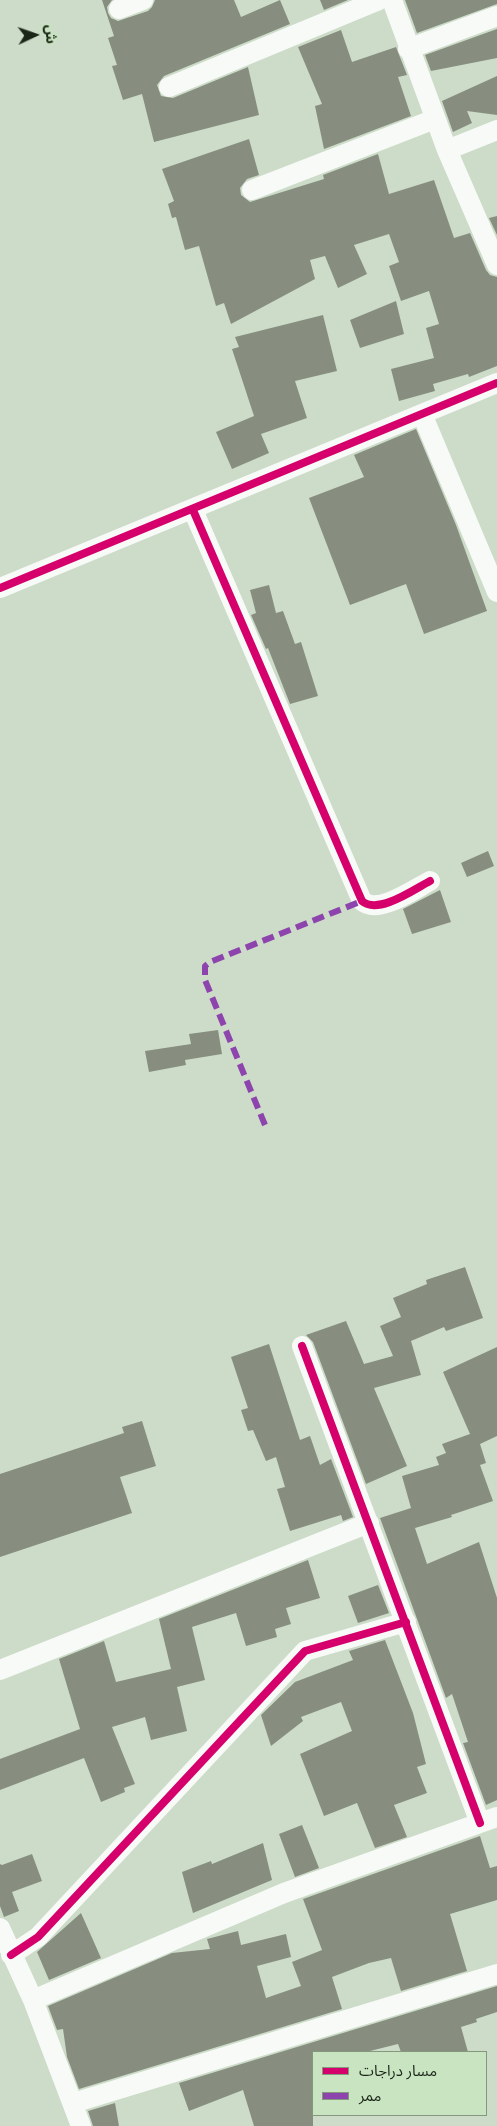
<!DOCTYPE html>
<html>
<head>
<meta charset="utf-8">
<style>
  body { margin:0 }
  #map { position:relative; width:497px; height:2126px; overflow:hidden; background:#cddcc9; font-family:Karla,"Noto Sans Arabic",sans-serif }
  canvas { display:block }
  .legend { position:absolute; left:312px; top:2051px; width:175px; height:65px; box-sizing:border-box; background:#c9e4c1; border:1px solid #83987d; margin:0; padding:6px 9px; list-style:none; font-size:15px; color:#1b2518 }
  .legend li { display:flex; align-items:center; gap:10px; height:25px }
  .legend b { width:25px; border:1px solid #83987d }
  .north { position:absolute; left:10px; top:10px; width:50px; height:50px; -webkit-text-stroke:4px #c9e4c1; paint-order:stroke; rotate:87deg; font-size:14px; font-weight:700; line-height:20px; text-align:center; color:#1b2518 }
  .north::after { content:''; display:block; margin:auto; width:18px; height:22px; background:#1b2518; clip-path:polygon(50% 0,100% 100%,50% 72%,0 100%) }
</style>
</head>
<body>
<div id="map">
<canvas width="497" height="2126"></canvas>
<ul class="legend">
<li><b style="height:6px;background:#d6006c"></b>مسار دراجات</li>
<li><b style="height:6px;background:#8e44ad"></b>ممر</li>
</ul>
<div class="north">ش</div>
</div>
<script>
const g = document.querySelector('canvas').getContext('2d');
g.lineJoin = 'round';
function fillPath(path, color) { g.fillStyle = color; g.fill(path, 'evenodd'); }
function strokePath(path, color, width, dash) { g.strokeStyle = color; g.lineWidth = width; g.lineCap = dash ? 'butt' : 'round'; g.setLineDash(dash || []); g.stroke(path); }
const building = new Path2D(`
  M 102,0 L 112,0 L 107,7 L 108,13 L 111,18 L 118,21 L 148,11 L 152,7 L 155,0 L 234,0 L 241,17 L 280,0 L 290,24 L 164,76 L 157,85 L 161,96 L 173,98 L 248,67 L 259,115 L 154,142 L 142,94 L 123,100 L 112,66 L 117,65 L 108,38 L 114,36 Z
  M 320,0 L 348,0 L 324,10 Z
  M 405,0 L 497,0 L 497,4 L 417,33 Z
  M 497,29 L 497,58 L 431,71 L 425,55 Z
  M 341,30 L 352,62 L 396,47 L 407,75 L 398,77 L 411,116 L 324,149 L 315,106 L 322,104 L 298,47 Z
  M 497,76 L 497,115 L 467,111 L 472,123 L 453,132 L 442,101 Z
  M 249,139 L 259,175 L 247,179 L 240,188 L 241,195 L 250,202 L 324,179 L 323,175 L 378,154 L 389,194 L 434,180 L 454,238 L 470,233 L 486,270 L 490,275 L 497,277 L 497,366 L 469,377 L 468,374 L 433,384 L 435,391 L 399,401 L 391,369 L 434,358 L 426,328 L 439,324 L 429,291 L 401,301 L 389,266 L 399,262 L 389,234 L 354,245 L 367,274 L 338,288 L 325,256 L 310,260 L 315,279 L 231,324 L 224,303 L 216,306 L 199,246 L 185,250 L 176,217 L 172,218 L 168,204 L 174,201 L 162,169 Z
  M 497,216 L 497,235 L 489,218 Z
  M 396,301 L 404,334 L 360,348 L 350,320 Z
  M 323,315 L 337,371 L 295,381 L 307,418 L 261,434 L 269,453 L 232,469 L 216,432 L 254,416 L 232,349 L 239,347 L 235,337 Z
  M 416,429 L 456,525 L 487,611 L 424,634 L 406,584 L 350,605 L 309,498 L 364,477 L 354,455 Z
  M 269,585 L 276,613 L 283,611 L 295,644 L 301,642 L 318,696 L 290,704 L 268,648 L 266,649 L 251,615 L 256,613 L 250,590 Z
  M 488,851 L 494,866 L 467,877 L 461,863 Z
  M 440,890 L 451,922 L 412,934 L 403,909 Z
  M 218,1030 L 222,1054 L 185,1060 L 186,1065 L 149,1072 L 145,1051 L 191,1044 L 189,1034 Z
  M 465,1267 L 483,1318 L 446,1331 L 444,1327 L 411,1341 L 421,1375 L 374,1388 L 407,1466 L 366,1484 L 313,1342 L 306,1335 L 346,1321 L 364,1364 L 393,1356 L 380,1326 L 401,1317 L 393,1298 L 427,1284 L 426,1280 Z
  M 269,1344 L 300,1440 L 310,1436 L 320,1465 L 331,1459 L 353,1517 L 343,1521 L 341,1515 L 290,1531 L 277,1489 L 285,1487 L 276,1457 L 266,1461 L 253,1430 L 248,1431 L 241,1410 L 248,1408 L 231,1357 Z
  M 497,1347 L 497,1436 L 480,1444 L 486,1463 L 480,1465 L 493,1501 L 451,1515 L 452,1517 L 415,1528 L 427,1564 L 479,1542 L 497,1598 L 497,1800 L 486,1805 L 463,1743 L 468,1742 L 452,1694 L 446,1698 L 380,1518 L 411,1508 L 402,1476 L 439,1465 L 436,1457 L 446,1453 L 442,1444 L 470,1434 L 443,1372 Z
  M 142,1421 L 156,1466 L 120,1477 L 132,1513 L 0,1557 L 0,1474 L 124,1433 L 122,1427 Z
  M 308,1560 L 320,1598 L 286,1608 L 291,1624 L 275,1629 L 277,1637 L 246,1646 L 236,1613 L 192,1627 L 205,1680 L 177,1687 L 187,1731 L 151,1740 L 145,1717 L 112,1727 L 135,1784 L 124,1788 L 125,1792 L 101,1802 L 84,1758 L 0,1790 L 0,1759 L 80,1729 L 59,1659 L 104,1641 L 116,1682 L 171,1669 L 159,1619 Z
  M 378,1585 L 389,1613 L 358,1623 L 348,1596 Z
  M 385,1640 L 413,1713 L 426,1764 L 417,1767 L 427,1793 L 394,1805 L 407,1837 L 375,1848 L 357,1803 L 324,1816 L 300,1754 L 352,1731 L 341,1702 L 301,1717 L 303,1721 L 271,1746 L 261,1715 L 295,1682 L 353,1660 L 349,1651 Z
  M 302,1825 L 319,1868 L 295,1877 L 279,1834 Z
  M 480,1836 L 490,1868 L 497,1866 L 497,1900 L 450,1914 L 467,1971 L 401,1991 L 391,1958 L 369,1963 L 332,1977 L 342,2009 L 79,2089 L 67,2057 L 63,2029 L 57,2030 L 48,2006 L 172,1953 L 210,1949 L 207,1939 L 238,1931 L 241,1945 L 286,1934 L 291,1957 L 257,1966 L 266,1998 L 301,1986 L 292,1962 L 322,1950 L 303,1899 Z
  M 263,1843 L 272,1880 L 193,1913 L 182,1872 L 211,1861 L 212,1864 Z
  M 32,1854 L 42,1881 L 12,1892 L 19,1911 L 4,1917 L 0,1906 L 0,1864 L 2,1865 Z
  M 81,1913 L 101,1958 L 49,1980 L 37,1952 Z
  M 497,1986 L 497,2012 L 476,2019 L 477,2022 L 461,2027 L 468,2052 L 401,2052 L 398,2044 L 366,2052 L 313,2052 L 313,2126 L 254,2126 L 243,2090 L 189,2111 L 179,2083 Z
  M 115,2103 L 119,2126 L 93,2126 L 88,2111 Z`);
const minor = new Path2D(`
  M 392,0 L 447,150 L 497,265
  M 119,9 L 143,0
  M 408,49 L 497,16
  M 169,87 L 379,0
  M 447,150 L 497,130
  M 252,190 L 435,119
  M 422,414 L 497,592
  M 193,510 L 362,901 C 378,915 413,890 430,881
  M 0,588 C 166,521 331,451 497,383
  M 302,1346 L 480,1823
  M 0,1670 L 369,1523
  M 0,1928 L 33,2000 L 81,2126
  M 11,1955 L 38,1937 L 305,1651 L 406,1622
  M 33,2000 L 284,1893 L 497,1817
  M 73,2103 L 497,1974`);
const quiet = new Path2D(`
  M 265,1125 L 205,980 L 205,966 L 210,962 L 362,901`);
const cycleway = new Path2D(`
  M 193,510 L 362,901 C 378,915 413,890 430,881
  M 0,588 C 166,521 331,451 497,383
  M 302,1346 L 480,1823
  M 11,1955 L 38,1937 L 305,1651 L 406,1622`);
fillPath(building, '#878e7f');
strokePath(minor, '#f8faf7', 20);
strokePath(quiet, '#8e44ad', 6, [12, 6]);
strokePath(cycleway, '#d6006c', 8);
</script>
</body>
</html>
